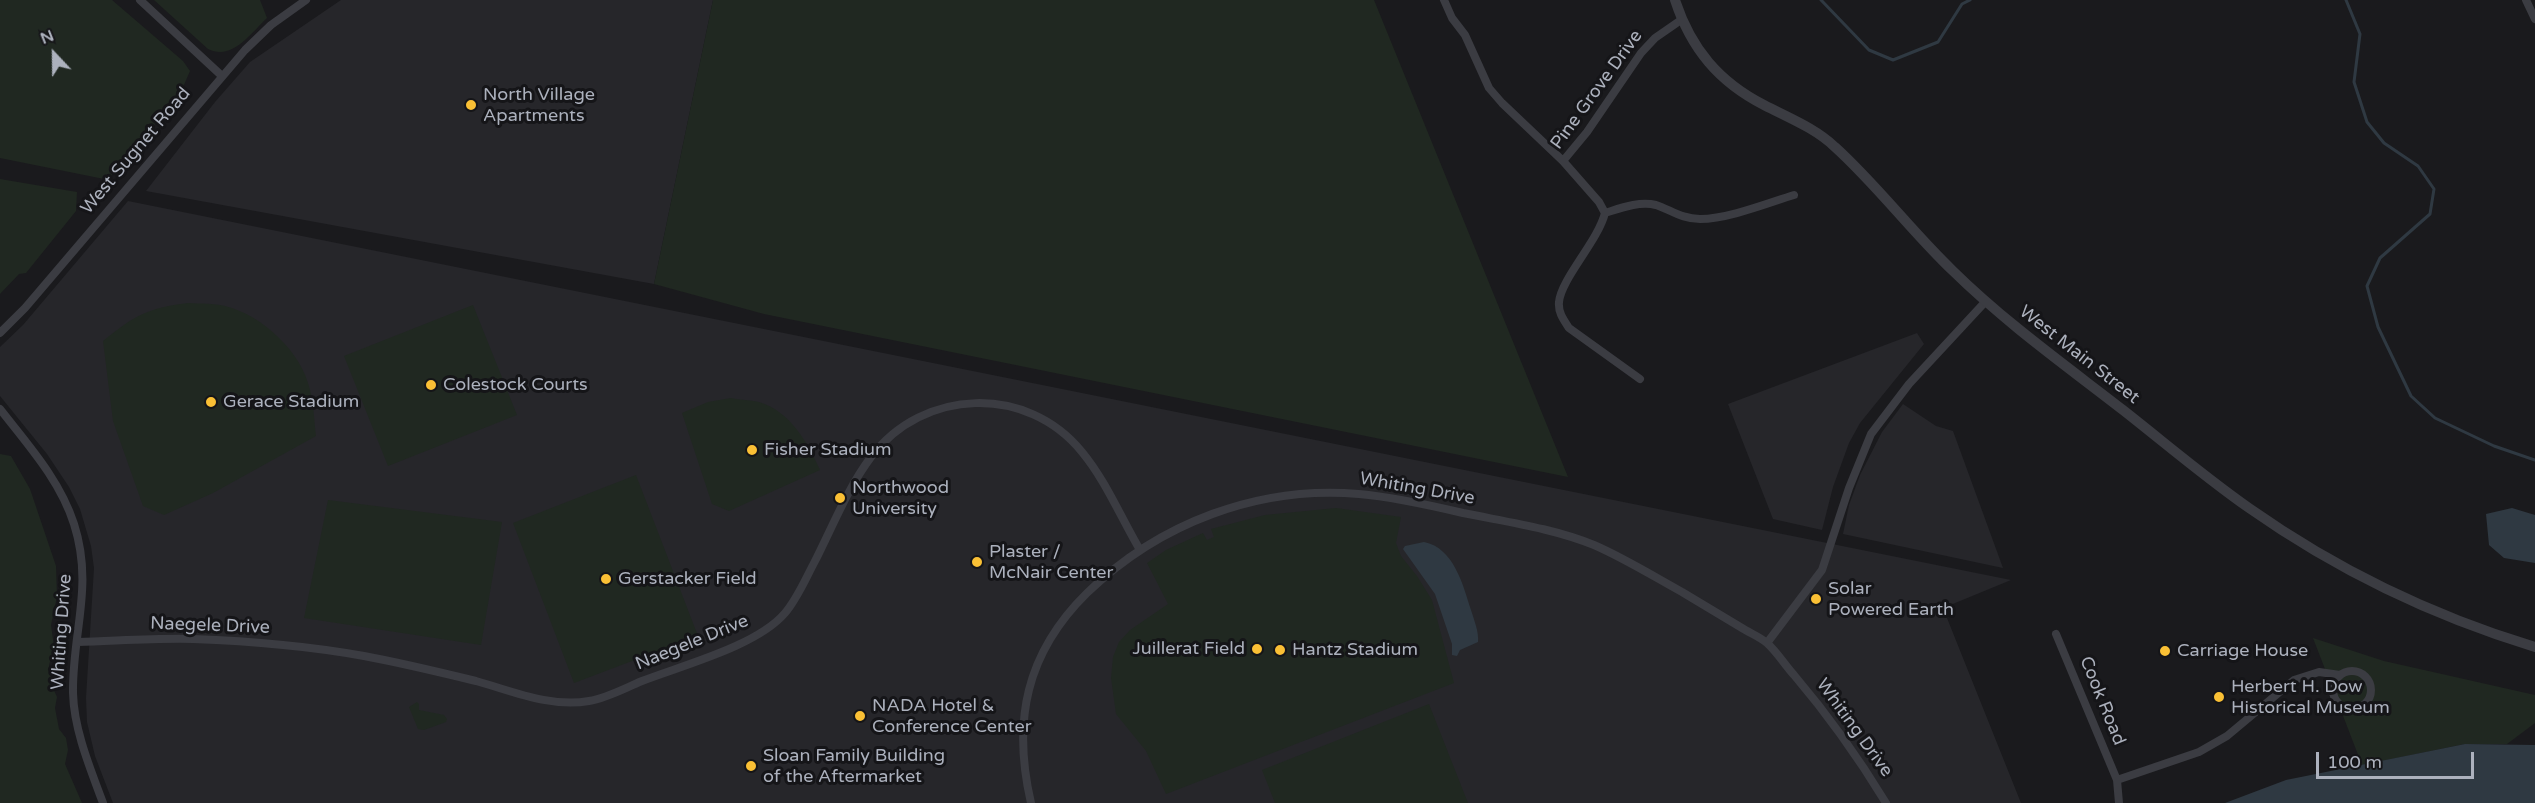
<!DOCTYPE html>
<html>
<head>
<meta charset="utf-8">
<style>
  body { margin:0 }
  #map { position:relative; width:2535px; height:803px; overflow:hidden; background:#1a1a1d; font-family:"Varela Round",sans-serif }
  canvas { display:block }
  .north { position:absolute; left:24px; top:24px; width:60px; height:60px; -webkit-text-stroke:4px #151518; paint-order:stroke; rotate:338deg; font-size:16px; font-weight:700; line-height:24px; text-align:center; color:#acb1bd }
  .north::after { content:''; display:block; margin:auto; width:21px; height:27px; background:#acb1bd; clip-path:polygon(50% 0,100% 100%,50% 72%,0 100%) }
  .scale { position:absolute; left:2316px; top:752px; width:158px; height:27px; box-sizing:border-box; border:3px solid #acb1bd; border-top:0; padding-left:8px; font-size:18px; line-height:21px; white-space:nowrap; color:#acb1bd; -webkit-text-stroke:4px #151518; paint-order:stroke }
</style>
</head>
<body>
<div id="map">
<canvas width="2535" height="803"></canvas>
<div class="north">N</div>
<div class="scale">100 m</div>
</div>
<script>
const g = document.querySelector('canvas').getContext('2d');
g.lineJoin = 'round';
function fillPath(path, color) { g.fillStyle = color; g.fill(path, 'evenodd'); }
function strokePath(path, color, width, dash) { g.strokeStyle = color; g.lineWidth = width; g.lineCap = dash ? 'butt' : 'round'; g.setLineDash(dash || []); g.stroke(path); }
function drawText(font, color, halo, rows, align = 'center') {
  g.font = font + ' "Varela Round",sans-serif'; g.lineWidth = 6; g.setLineDash([]); g.textBaseline = 'middle'; g.strokeStyle = halo; g.fillStyle = color; for (const [text, x, y, turn = 0] of rows) {
    g.save(); g.translate(x, y); g.rotate((+turn || 0) * Math.PI / 180); g.textAlign = isNaN(turn) ? turn : align; if (halo) g.strokeText(text, 0, 0); g.fillText(text, 0, 0); g.restore();
  }
}
const built = new Path2D(`
  M 341,0 L 713,0 L 654,284 L 146,191 L 215,102 L 250,62 Z
  M 128,201 L 2011,580 L 1943,608 L 2021,803 L 113,803 L 95,756 L 87,722 L 86,698 L 94,568 L 91,546 L 80,509 L 69,487 L 47,454 L 0,396 L 0,347 L 23,325 Z
  M 1917,333 L 1924,344 L 1860,423 L 1849,443 L 1833,487 L 1822,530 L 1773,519 L 1728,404 Z
  M 1903,404 L 1936,426 L 1953,431 L 2003,568 L 1843,534 L 1849,505 L 1860,475 L 1882,432 Z`);
const green = new Path2D(`
  M 0,0 L 112,0 L 183,61 L 190,71 L 180,94 L 110,178 L 104,179 L 0,158 Z
  M 154,0 L 260,0 L 267,18 C 250,34 232,61 208,49 Z
  M 713,0 L 1374,0 L 1568,477 L 764,314 L 654,284 Z
  M 0,179 L 77,192 L 76,211 L 26,273 L 19,274 L 0,294 Z
  M 188,303 C 200,304 213,303 225,306 C 262,315 302,352 310,390 C 314,405 314,421 316,436 L 213,493 L 164,515 L 143,506 L 113,421 L 103,341 C 134,316 147,308 188,303 Z
  M 473,305 L 517,415 L 388,466 L 344,356 Z
  M 731,398 C 740,400 750,400 759,402 C 790,411 808,443 820,470 L 729,511 L 712,504 L 682,413 L 708,402 Z
  M 0,454 L 11,456 L 30,489 L 56,566 L 57,596 L 51,625 L 54,647 L 49,665 L 53,688 L 57,697 L 55,708 L 59,729 L 66,738 L 68,750 L 65,764 L 82,803 L 0,803 Z
  M 636,475 L 698,636 L 574,683 L 513,523 Z
  M 328,500 L 502,522 L 481,645 L 304,618 Z
  M 1336,508 L 1401,517 L 1396,543 L 1401,556 L 1417,576 L 1432,600 L 1454,683 L 1166,794 L 1146,751 L 1116,714 L 1111,678 L 1113,657 L 1119,642 L 1130,630 L 1168,604 L 1147,563 L 1166,550 L 1203,533 L 1207,540 L 1214,537 L 1211,529 L 1265,515 Z
  M 2313,638 L 2384,661 L 2535,695 L 2535,723 L 2507,744 L 2465,744 L 2362,765 Z
  M 417,702 L 419,704 L 419,710 L 444,715 L 447,719 L 446,722 L 424,730 L 418,729 L 409,707 Z
  M 1429,704 L 1468,803 L 1275,803 L 1262,770 Z`);
const water = new Path2D(`
  M 2512,508 L 2535,515 L 2535,563 L 2504,558 L 2489,545 L 2486,514 Z
  M 1424,542 C 1454,548 1463,585 1471,610 C 1474,620 1479,632 1478,642 L 1460,650 L 1457,656 L 1452,655 L 1452,644 L 1435,594 L 1403,549 L 1405,546 Z
  M 2465,744 L 2535,745 L 2535,803 L 2225,803 L 2286,780 Z`);
const stream = new Path2D(`
  M 1821,0 L 1869,50 L 1893,60 L 1938,42 L 1962,4 L 1970,0
  M 2346,0 L 2360,34 L 2354,82 L 2367,122 L 2384,143 L 2418,166 L 2434,189 L 2430,214 L 2380,258 L 2367,286 L 2378,327 L 2411,396 L 2435,418 L 2494,446 L 2535,460`);
const minor = new Path2D(`
  M 140,0 L 222,76
  M 1444,0 L 1452,18 L 1465,35 L 1489,88 L 1502,103 L 1563,161
  M 2526,0 L 2535,19
  M 1605,213 C 1621,208 1639,201 1656,205 C 1671,210 1682,219 1700,219 C 1728,219 1768,203 1794,195
  M 0,333 L 25,308 L 245,50 L 271,25 L 306,0
  M 1640,379 L 1569,328 C 1563,319 1558,312 1559,302 C 1561,279 1598,241 1605,213 L 1599,202 L 1563,161 L 1587,132 L 1641,53 L 1655,38 L 1681,20
  M 0,409 C 28,445 60,480 74,524 C 94,586 72,633 73,693 C 74,730 90,768 103,803
  M 2056,634 L 2117,780 L 2119,803
  M 78,642 C 116,641 155,638 193,639 C 250,641 308,646 364,656 C 402,663 439,672 476,681 C 512,691 551,708 589,701 C 607,698 625,688 642,681 C 683,665 757,646 785,613 C 797,599 805,580 814,563 C 832,528 847,489 871,457 C 923,388 1027,384 1082,452 C 1106,481 1121,518 1140,550
  M 1767,643 L 1822,570 L 1849,488 L 1871,434 L 1909,384 L 1986,301
  M2333 690a19 19 0 1 1 38 0a19 19 0 1 1-38 0Z
  M 2117,780 L 2199,752 L 2227,736 L 2294,680 L 2319,672 L 2340,675
  M 1031,803 C 1012,721 1026,653 1087,593 C 1159,523 1259,485 1359,494 C 1394,497 1429,505 1463,513 C 1507,522 1552,528 1594,545 C 1624,558 1653,576 1682,592 C 1702,604 1722,616 1742,628 C 1750,633 1760,637 1767,643 C 1777,652 1785,665 1794,675 C 1828,715 1858,757 1886,803`);
const tertiary = new Path2D(`
  M 1675,0 C 1691,49 1719,82 1764,105 C 1789,118 1815,128 1835,147 C 1877,185 1912,232 1953,271 C 2005,322 2065,365 2123,410 C 2165,443 2206,478 2249,508 C 2337,570 2433,616 2535,647`);
const markers = [
  [471,105,6,"#fac035"],
  [431,385,6,"#fac035"],
  [211,402,6,"#fac035"],
  [752,450,6,"#fac035"],
  [840,498,6,"#fac035"],
  [977,562,6,"#fac035"],
  [606,579,6,"#fac035"],
  [1816,599,6,"#fac035"],
  [1257,649,6,"#fac035"],
  [1280,650,6,"#fac035"],
  [2165,651,6,"#fac035"],
  [2219,697,6,"#fac035"],
  [860,716,6,"#fac035"],
  [751,766,6,"#fac035"]
];
const streetNames = [
  ["Pine Grove Drive",1597,90,-54],
  ["West Sugnet Road",136,151,-50],
  ["West Main Street",2079,355,38],
  ["Whiting Drive",1417,489,10],
  ["Naegele Drive",210,626,2],
  ["Whiting Drive",62,632,-86],
  ["Naegele Drive",692,643,-22],
  ["Cook Road",2102,701,68],
  ["Whiting Drive",1854,728,54]
];
const poiNames = [
  ["North Village",483,95],
  ["Apartments",483,116],
  ["Colestock Courts",443,385],
  ["Gerace Stadium",223,402],
  ["Fisher Stadium",764,450],
  ["Northwood",852,488],
  ["University",852,509],
  ["Plaster /",989,552],
  ["McNair Center",989,573],
  ["Gerstacker Field",618,579],
  ["Solar",1828,589],
  ["Powered Earth",1828,610],
  ["Juillerat Field",1245,649,"right"],
  ["Hantz Stadium",1292,650],
  ["Carriage House",2177,651],
  ["Herbert H. Dow",2231,687],
  ["Historical Museum",2231,708],
  ["NADA Hotel &",872,706],
  ["Conference Center",872,727],
  ["Sloan Family Building",763,756],
  ["of the Aftermarket",763,777]
];
fillPath(built, '#26262a');
fillPath(green, '#202821');
fillPath(water, '#2f3942');
strokePath(stream, '#2f3942', 3);
strokePath(minor, '#3b3c42', 8);
strokePath(tertiary, '#3b3c42', 10);
for (const [x, y, r, color] of markers) { const dot = new Path2D(); dot.arc(x, y, r, 0, 2 * Math.PI); g.fillStyle = color; g.fill(dot); strokePath(dot, '#151518', 2); }
drawText('18px', '#acb1bd', '#151518', streetNames);
drawText('18px', '#acb1bd', '#151518', poiNames, 'left');
</script>
</body>
</html>
